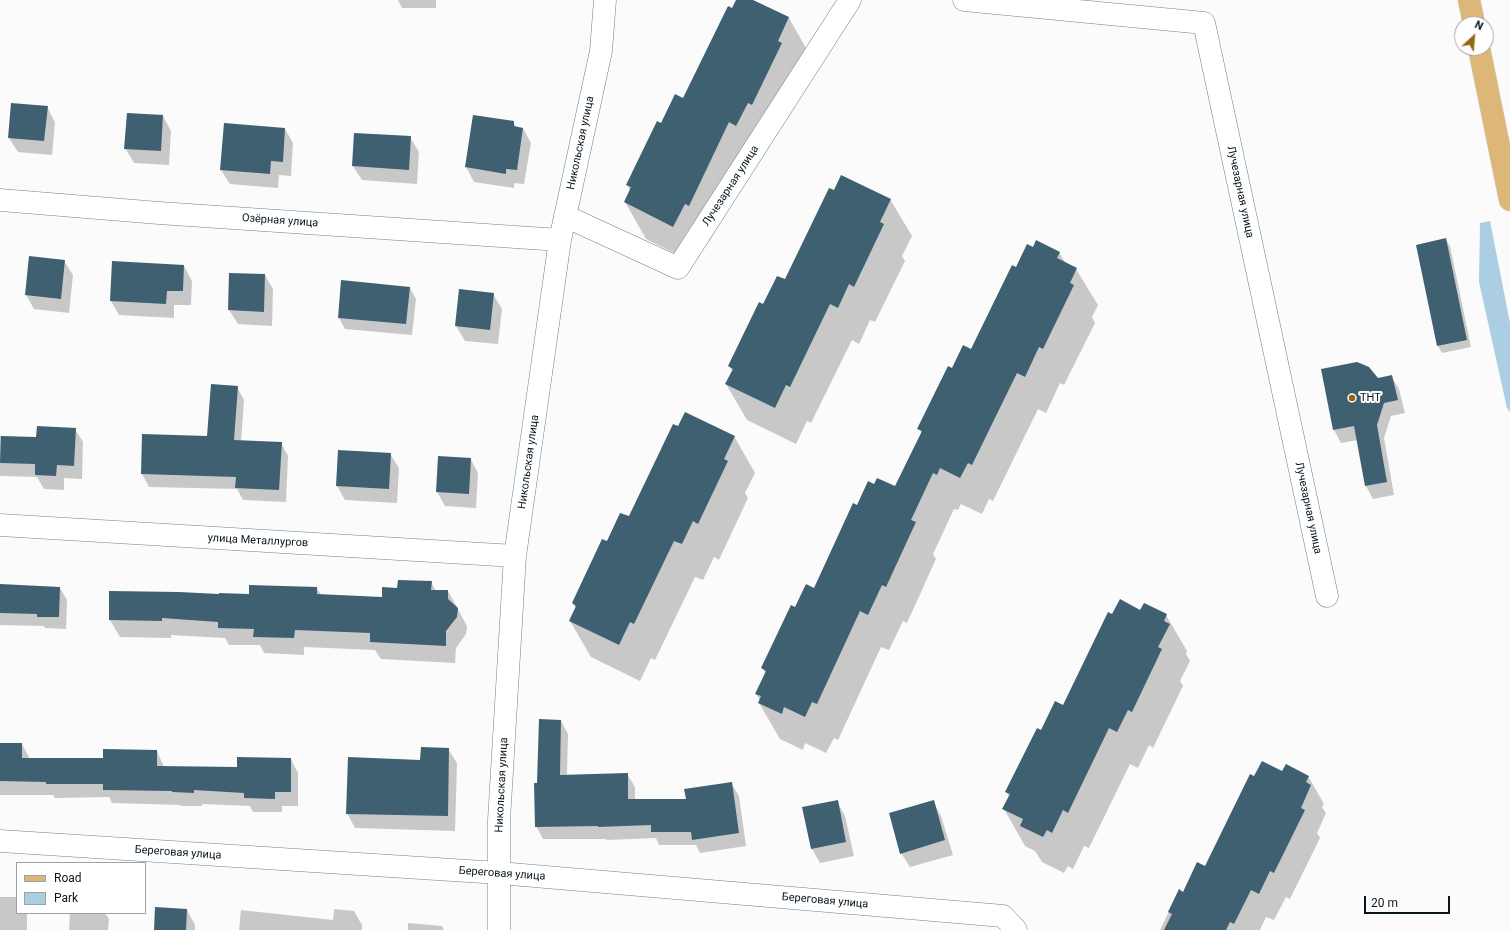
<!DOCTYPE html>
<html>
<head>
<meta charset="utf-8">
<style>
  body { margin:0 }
  #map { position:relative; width:1510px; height:930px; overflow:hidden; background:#fbfbfb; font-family:Roboto,sans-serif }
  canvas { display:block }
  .legend { position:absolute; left:16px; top:862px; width:130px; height:52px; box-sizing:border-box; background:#fff; border:1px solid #9ca2a5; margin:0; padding:5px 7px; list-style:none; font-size:12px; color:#08161d }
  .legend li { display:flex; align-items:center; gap:8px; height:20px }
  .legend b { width:20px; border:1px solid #9ca2a5 }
  .north { position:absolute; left:1454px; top:16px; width:40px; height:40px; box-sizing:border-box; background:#fff; border:1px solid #9ca2a5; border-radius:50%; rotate:26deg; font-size:11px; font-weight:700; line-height:16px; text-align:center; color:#08161d }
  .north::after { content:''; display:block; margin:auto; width:14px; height:18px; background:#956616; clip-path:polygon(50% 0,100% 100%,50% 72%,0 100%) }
  .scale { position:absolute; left:1364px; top:896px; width:86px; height:18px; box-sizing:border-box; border:2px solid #08161d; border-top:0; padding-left:5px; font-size:12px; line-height:14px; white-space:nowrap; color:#08161d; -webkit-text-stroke:3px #fff; paint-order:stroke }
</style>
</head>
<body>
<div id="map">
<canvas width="1510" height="930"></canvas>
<ul class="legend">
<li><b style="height:5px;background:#dcb778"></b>Road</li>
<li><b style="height:11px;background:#abcee2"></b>Park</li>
</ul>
<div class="north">N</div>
<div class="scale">20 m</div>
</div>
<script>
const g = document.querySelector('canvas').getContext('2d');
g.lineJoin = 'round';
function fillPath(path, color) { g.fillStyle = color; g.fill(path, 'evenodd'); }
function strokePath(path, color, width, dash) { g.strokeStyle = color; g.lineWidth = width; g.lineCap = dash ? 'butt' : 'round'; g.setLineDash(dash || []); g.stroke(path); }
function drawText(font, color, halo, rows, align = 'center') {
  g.font = font + ' Roboto,sans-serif'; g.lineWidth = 4; g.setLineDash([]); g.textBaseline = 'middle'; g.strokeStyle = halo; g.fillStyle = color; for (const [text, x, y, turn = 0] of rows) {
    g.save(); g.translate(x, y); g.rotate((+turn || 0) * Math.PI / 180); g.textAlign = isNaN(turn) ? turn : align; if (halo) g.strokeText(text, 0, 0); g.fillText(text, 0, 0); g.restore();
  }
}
const green = new Path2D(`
  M 1490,221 L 1510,323 L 1510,412 L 1507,408 L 1479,282 L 1480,223 Z`);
const shadow = new Path2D(`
  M 398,0 L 436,0 L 436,8 L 402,8 Z
  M 737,0 L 751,0 L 789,18 L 810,55 L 803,80 L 773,141 L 769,139 L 750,158 L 710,241 L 706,239 L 694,263 L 646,239 L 625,202 L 630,190 L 627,185 L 662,124 L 684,100 Z
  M 47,107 L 55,122 L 52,155 L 18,152 L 9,138 Z
  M 163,116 L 171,131 L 169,165 L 134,163 L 125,148 Z
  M 474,116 L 513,122 L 516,127 L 523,128 L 531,143 L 524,184 L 514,183 L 514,188 L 474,182 L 466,167 Z
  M 225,124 L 285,129 L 293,143 L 291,176 L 279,175 L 278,188 L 230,184 L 221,170 Z
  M 410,137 L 419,152 L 417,184 L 362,180 L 353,166 Z
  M 834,191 L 890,199 L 912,236 L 902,256 L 905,261 L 875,322 L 870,320 L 859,344 L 852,340 L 811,423 L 807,421 L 796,444 L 747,420 L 726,384 L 732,371 L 729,366 L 763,306 L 785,281 Z
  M 1446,240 L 1450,246 L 1471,347 L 1442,353 L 1438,346 Z
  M 1034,248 L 1059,252 L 1066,264 L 1076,269 L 1098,305 L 1092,317 L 1095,323 L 1064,385 L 1060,383 L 1046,413 L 1038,409 L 993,501 L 989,499 L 982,514 L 961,504 L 958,510 L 954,509 L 933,554 L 936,559 L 907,623 L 903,621 L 889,650 L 881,647 L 838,740 L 834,738 L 826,753 L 805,743 L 803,750 L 780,739 L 759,703 L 760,700 L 756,694 L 765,673 L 763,668 L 795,609 L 814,589 L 858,506 L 874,486 L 895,487 L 922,434 L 919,429 L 953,369 L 971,350 L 1017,268 Z
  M 64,261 L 73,275 L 69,313 L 34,309 L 26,295 Z
  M 184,266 L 192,281 L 191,305 L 174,305 L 174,318 L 119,315 L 111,301 Z
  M 265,275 L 273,289 L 272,326 L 238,324 L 229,310 Z
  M 410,288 L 416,299 L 412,335 L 345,329 L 339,318 Z
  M 493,294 L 502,309 L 498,344 L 465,341 L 456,326 Z
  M 1322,370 L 1377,379 L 1391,376 L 1399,389 L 1405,413 L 1391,416 L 1384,438 L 1394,495 L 1373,499 L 1366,486 L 1358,440 L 1341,443 L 1334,430 Z
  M 237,387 L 244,400 L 241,442 L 281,443 L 288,456 L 286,502 L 243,500 L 237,489 L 149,487 L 142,474 L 208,437 Z
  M 678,428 L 734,436 L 755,473 L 745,493 L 748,498 L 719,560 L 714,557 L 703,580 L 695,577 L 655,660 L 651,658 L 640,681 L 591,657 L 570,621 L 576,609 L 573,603 L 607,542 L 629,518 Z
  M 75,429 L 83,442 L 82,479 L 64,478 L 64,490 L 44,489 L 37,477 L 0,476 L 0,436 L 37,438 Z
  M 390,454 L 399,468 L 397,503 L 345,500 L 337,486 Z
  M 470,458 L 478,473 L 476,508 L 445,506 L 437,492 Z
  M 431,582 L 436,591 L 448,591 L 467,626 L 466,634 L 456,648 L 455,663 L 381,659 L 375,650 L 304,647 L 304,655 L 264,653 L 260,645 L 229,645 L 225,638 L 171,635 L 171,638 L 120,637 L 110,620 L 110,592 L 220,595 L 250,595 L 317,588 L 321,595 L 383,598 L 398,589 Z
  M 0,585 L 60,588 L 67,600 L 66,629 L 45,628 L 44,626 L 0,625 Z
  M 1141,611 L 1166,615 L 1187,651 L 1186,654 L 1190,661 L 1180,681 L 1183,686 L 1153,748 L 1149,745 L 1138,768 L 1130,764 L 1089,848 L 1084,846 L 1073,869 L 1068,866 L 1064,873 L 1042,862 L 1035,851 L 1025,846 L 1004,809 L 1009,797 L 1006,792 L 1042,731 L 1064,706 L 1113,616 Z
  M 561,721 L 568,734 L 567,775 L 627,774 L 635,787 L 635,800 L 687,800 L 731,783 L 739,796 L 746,846 L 700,853 L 696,845 L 659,845 L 656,838 L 607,840 L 606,839 L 543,839 L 536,826 L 538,784 Z
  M 0,744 L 22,744 L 30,759 L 104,759 L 157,751 L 164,767 L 238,768 L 291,759 L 298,773 L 298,806 L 282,806 L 282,812 L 253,812 L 250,806 L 202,804 L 202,806 L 181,806 L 180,805 L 112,803 L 109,797 L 55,798 L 53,795 L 0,795 Z
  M 448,749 L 457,763 L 455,831 L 355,828 L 347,813 L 421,761 Z
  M 1283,773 L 1308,776 L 1324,804 L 1322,807 L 1326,813 L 1317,833 L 1320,838 L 1290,899 L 1286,897 L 1274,920 L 1266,917 L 1260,930 L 1160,930 L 1179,891 L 1183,893 L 1206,867 L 1255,777 Z
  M 837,801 L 845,816 L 854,856 L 820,863 L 812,849 Z
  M 933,801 L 941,816 L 953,855 L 910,867 L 901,853 Z
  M 0,897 L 17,897 L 17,913 L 27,913 L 27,930 L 0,930 Z
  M 334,909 L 354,911 L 362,925 L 362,930 L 239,930 L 241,910 L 333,920 Z
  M 187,910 L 195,925 L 195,930 L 155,930 Z
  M 70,913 L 105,913 L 109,919 L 108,930 L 69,930 Z
  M 408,923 L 442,926 L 444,930 L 408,930 Z`);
const building = new Path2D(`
  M 736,0 L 753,0 L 789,17 L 778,41 L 782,43 L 752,105 L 748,103 L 736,126 L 729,122 L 689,206 L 685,204 L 673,227 L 624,202 L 631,187 L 626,185 L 657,121 L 661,123 L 675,94 L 683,98 L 728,6 L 732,8 Z
  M 11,103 L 48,106 L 44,141 L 8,138 Z
  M 127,113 L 163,115 L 161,151 L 124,149 Z
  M 473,115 L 514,121 L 514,126 L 523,128 L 517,170 L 506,169 L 506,174 L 465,167 Z
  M 224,123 L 285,128 L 283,162 L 271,161 L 270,174 L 220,170 Z
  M 354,133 L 411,136 L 409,170 L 352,166 Z
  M 841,175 L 891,199 L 880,222 L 884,224 L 854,287 L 849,284 L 838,308 L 830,304 L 790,387 L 786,385 L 775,408 L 725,384 L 733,369 L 728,366 L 759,302 L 763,304 L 777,276 L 785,279 L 829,188 L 834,190 Z
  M 1446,238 L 1467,340 L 1437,346 L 1416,245 Z
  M 1036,240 L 1060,252 L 1057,258 L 1077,268 L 1070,283 L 1074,285 L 1043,349 L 1039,347 L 1025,377 L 1017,373 L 972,465 L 968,463 L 960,478 L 940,468 L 937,475 L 933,473 L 911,520 L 916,522 L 886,587 L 882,585 L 868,615 L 860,611 L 817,704 L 812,702 L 805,717 L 784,707 L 782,714 L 758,703 L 761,696 L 755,694 L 766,671 L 761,668 L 791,605 L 795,607 L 806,584 L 814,588 L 853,503 L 857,505 L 868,481 L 874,484 L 877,478 L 895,486 L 922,431 L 917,429 L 948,366 L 952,368 L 963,345 L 971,349 L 1012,265 L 1016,267 L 1027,244 L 1033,247 Z
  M 29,256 L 65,260 L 61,299 L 25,295 Z
  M 112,261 L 184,265 L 183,291 L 167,291 L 166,304 L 110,301 Z
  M 229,273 L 265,274 L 264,312 L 228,310 Z
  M 341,280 L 410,287 L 406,324 L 338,318 Z
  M 459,289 L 494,293 L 490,330 L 455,326 Z
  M 1357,362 L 1369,367 L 1378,378 L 1392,375 L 1398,400 L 1384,403 L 1377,425 L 1387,482 L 1365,486 L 1354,426 L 1333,430 L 1321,369 Z
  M 211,384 L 238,386 L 234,440 L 282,442 L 279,490 L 235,488 L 236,477 L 141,474 L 142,434 L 207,436 Z
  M 685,412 L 735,436 L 724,459 L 728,461 L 698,524 L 693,521 L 682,544 L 674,541 L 634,624 L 630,622 L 619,645 L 569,621 L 576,606 L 572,603 L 602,539 L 607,541 L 620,513 L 629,516 L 673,424 L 678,426 Z
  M 37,426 L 76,428 L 74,466 L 57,465 L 56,476 L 35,475 L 35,464 L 0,463 L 1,436 L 36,437 Z
  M 338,450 L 391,453 L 389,489 L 336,486 Z
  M 438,456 L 471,458 L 469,494 L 436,492 Z
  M 398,580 L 432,581 L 431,590 L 448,590 L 448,599 L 458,608 L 457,617 L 446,631 L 446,646 L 370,642 L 370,633 L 295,630 L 294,638 L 253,637 L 254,629 L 218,628 L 218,622 L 162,618 L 162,621 L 109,620 L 109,591 L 179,592 L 219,594 L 219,593 L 249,594 L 249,585 L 317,587 L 317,594 L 382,597 L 382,587 L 397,588 Z
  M 0,584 L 60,587 L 59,617 L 37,617 L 37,614 L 0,613 Z
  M 1120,599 L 1140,610 L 1144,603 L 1167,614 L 1164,621 L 1170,624 L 1158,647 L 1162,649 L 1132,712 L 1128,710 L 1117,732 L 1109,728 L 1068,813 L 1063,810 L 1052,833 L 1047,830 L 1043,837 L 1020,826 L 1023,819 L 1002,809 L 1010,794 L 1005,792 L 1037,728 L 1041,730 L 1055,701 L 1063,705 L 1108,612 L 1112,614 Z
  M 539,719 L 561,720 L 560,775 L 628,773 L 628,799 L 686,799 L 684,789 L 732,782 L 739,833 L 692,840 L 691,832 L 651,832 L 651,825 L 598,827 L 598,826 L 535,827 L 534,783 L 537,783 Z
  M 0,743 L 22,743 L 22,758 L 103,758 L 103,749 L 157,750 L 157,766 L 237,767 L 237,757 L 291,758 L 291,792 L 275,792 L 275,799 L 244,798 L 244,793 L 194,790 L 194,793 L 172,792 L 172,791 L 103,790 L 103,784 L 46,784 L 46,782 L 0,781 Z
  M 421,747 L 449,748 L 448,816 L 346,814 L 348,757 L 420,760 Z
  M 1262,761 L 1282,771 L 1286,764 L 1309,776 L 1306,782 L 1311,785 L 1301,808 L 1305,810 L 1274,873 L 1270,871 L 1259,894 L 1251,890 L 1234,924 L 1230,922 L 1226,930 L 1164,930 L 1172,914 L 1168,912 L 1179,889 L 1183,892 L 1197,862 L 1205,866 L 1250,774 L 1254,776 Z
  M 838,800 L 846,842 L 811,849 L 802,807 Z
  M 934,800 L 945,840 L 900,854 L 889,813 Z
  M 155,907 L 187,909 L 186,930 L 154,930 Z`);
const street = new Path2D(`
  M 964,0 L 1204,23 L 1327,596
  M 0,200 L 159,213 L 560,240
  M 565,216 L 678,268 L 850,0
  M 0,525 L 515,556
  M 0,841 L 499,873 L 1003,916 L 1016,930
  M 499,930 L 499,820 L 515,556 L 560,240 L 601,51 L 605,0`);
const primary = new Path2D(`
  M 1469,0 L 1474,24
  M 1479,48 L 1510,200`);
const markers = [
  [1352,398,4,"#956616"]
];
const streetNames = [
  ["Никольская улица",581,143,-78],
  ["Лучезарная улица",731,186,-57],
  ["Лучезарная улица",1240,192,78],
  ["Озёрная улица",280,221,4],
  ["Никольская улица",529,462,-82],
  ["Лучезарная улица",1308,508,78],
  ["улица Металлургов",258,541,3],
  ["Никольская улица",502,785,-87],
  ["Береговая улица",178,853,4],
  ["Береговая улица",502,874,4],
  ["Береговая улица",825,901,5]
];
const poiNames = [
  ["ТНТ",1360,398]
];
fillPath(green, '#abcee2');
fillPath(shadow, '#0003');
fillPath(building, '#3e6071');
strokePath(street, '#638698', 23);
strokePath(primary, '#d3d5d6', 23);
strokePath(street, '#fff', 22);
strokePath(primary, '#dcb778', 22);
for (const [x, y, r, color] of markers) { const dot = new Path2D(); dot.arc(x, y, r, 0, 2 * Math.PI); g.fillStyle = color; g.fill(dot); strokePath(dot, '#fff', 1.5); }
drawText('11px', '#08161d', '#fff', streetNames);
drawText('11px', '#08161d', '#fff', poiNames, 'left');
</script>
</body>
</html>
